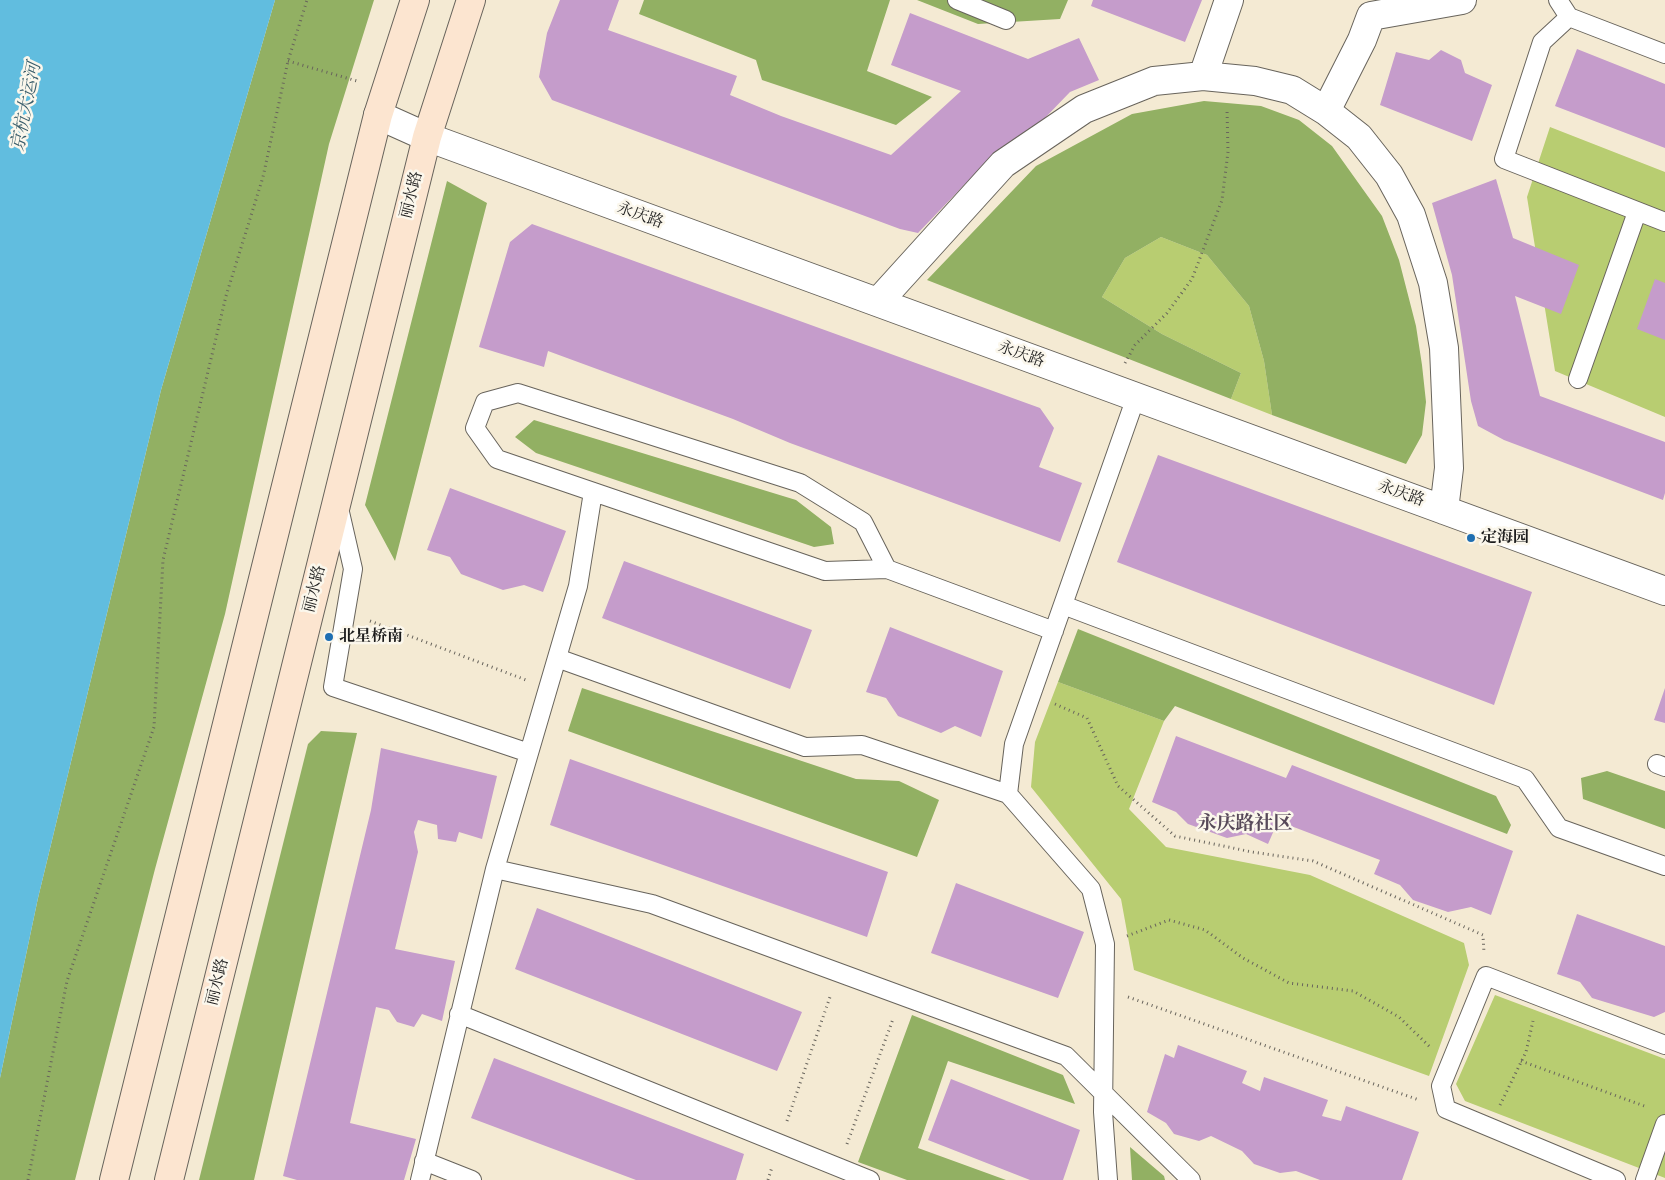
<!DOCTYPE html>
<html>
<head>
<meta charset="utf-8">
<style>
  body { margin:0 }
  canvas { display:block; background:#f4ead3 }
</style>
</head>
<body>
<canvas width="1665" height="1180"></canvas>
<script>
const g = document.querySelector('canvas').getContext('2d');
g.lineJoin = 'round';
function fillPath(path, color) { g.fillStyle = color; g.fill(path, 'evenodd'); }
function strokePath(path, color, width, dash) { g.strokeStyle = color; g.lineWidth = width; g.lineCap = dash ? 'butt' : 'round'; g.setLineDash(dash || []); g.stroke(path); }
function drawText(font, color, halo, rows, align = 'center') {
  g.font = font + ' "Libre Bodoni","Noto Serif SC",serif'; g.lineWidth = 5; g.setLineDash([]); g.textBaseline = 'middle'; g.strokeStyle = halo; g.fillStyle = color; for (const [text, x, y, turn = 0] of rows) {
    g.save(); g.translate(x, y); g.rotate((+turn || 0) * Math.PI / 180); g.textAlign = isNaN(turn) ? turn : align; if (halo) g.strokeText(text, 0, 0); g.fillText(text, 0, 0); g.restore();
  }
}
const green = new Path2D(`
  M 1550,127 L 1665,172 L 1665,417 L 1555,371 L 1527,197 Z
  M 1161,237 L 1207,255 L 1249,306 L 1264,361 L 1272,415 L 1231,399 L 1241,373 L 1162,334 L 1102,297 L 1125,258 Z
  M 1058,682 L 1164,721 L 1129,809 L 1166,847 L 1310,875 L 1464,943 L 1469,965 L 1429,1076 L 1134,970 L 1121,899 L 1031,787 L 1035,742 Z
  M 1495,995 L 1665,1059 L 1665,1178 L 1465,1101 L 1456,1084 Z`);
const forest = new Path2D(`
  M 275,0 L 374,0 L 329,144 L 225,614 L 155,869 L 75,1180 L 0,1180 L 0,1078 L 38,898 L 161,390 Z
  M 644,0 L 890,0 L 867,71 L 932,97 L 896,125 L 762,80 L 756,60 L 639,14 Z
  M 917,0 L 1068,0 L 1060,19 L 978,24 Z
  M 1204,101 L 1261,106 L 1299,120 L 1332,146 L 1382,216 L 1399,260 L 1416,326 L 1422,365 L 1426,402 L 1422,435 L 1406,464 L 1272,415 L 1264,361 L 1249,306 L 1207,255 L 1161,237 L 1125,258 L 1102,297 L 1162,334 L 1241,373 L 1231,399 L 927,280 L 1036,166 L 1132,114 Z
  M 447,181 L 487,203 L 395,561 L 365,505 Z
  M 534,420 L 796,500 L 831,527 L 834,544 L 814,547 L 536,453 L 515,437 Z
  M 1078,629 L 1496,796 L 1511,825 L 1507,834 L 1175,706 L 1164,721 L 1058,682 Z
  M 582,688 L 856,779 L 899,781 L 939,800 L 917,857 L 568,731 Z
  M 321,731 L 357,733 L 254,1180 L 199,1180 L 308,744 Z
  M 1607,771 L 1665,791 L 1665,829 L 1583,799 L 1581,778 Z
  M 912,1015 L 1063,1075 L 1075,1104 L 948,1061 L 918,1148 L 1006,1180 L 907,1180 L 858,1162 Z
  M 1130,1147 L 1164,1176 L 1165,1180 L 1132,1180 Z`);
const water = new Path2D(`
  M 0,0 L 275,0 L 161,390 L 38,898 L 0,1078 Z`);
const building = new Path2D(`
  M 560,0 L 619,0 L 608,30 L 737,76 L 730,95 L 781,116 L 891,155 L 961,91 L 891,65 L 910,13 L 1028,59 L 1079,38 L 1099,80 L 1070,92 L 1041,122 L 966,183 L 918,233 L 900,229 L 552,100 L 539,77 L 547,33 Z
  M 1093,0 L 1202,0 L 1185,42 L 1091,6 Z
  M 1577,49 L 1665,84 L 1665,148 L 1555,106 Z
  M 1441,50 L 1461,60 L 1465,73 L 1492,85 L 1472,141 L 1380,105 L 1396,52 L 1429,60 Z
  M 1496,179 L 1513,238 L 1579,265 L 1561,314 L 1515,296 L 1540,396 L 1665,442 L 1665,493 L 1663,500 L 1504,440 L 1478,426 L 1471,401 L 1452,275 L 1432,203 Z
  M 532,224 L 1040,408 L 1054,428 L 1039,467 L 1082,483 L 1060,542 L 790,443 L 733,419 L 548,351 L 544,367 L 479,347 L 510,242 Z
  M 1655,279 L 1665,283 L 1665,340 L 1637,329 Z
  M 1158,455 L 1532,592 L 1494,705 L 1117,562 Z
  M 450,488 L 566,531 L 543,592 L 524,585 L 503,590 L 461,574 L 450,557 L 427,550 Z
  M 624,561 L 812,630 L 790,689 L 602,618 Z
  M 890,627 L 1003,671 L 981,737 L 955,726 L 941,733 L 898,716 L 886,698 L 866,692 Z
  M 1665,688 L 1665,723 L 1654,720 Z
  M 1176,736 L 1286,778 L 1292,765 L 1513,851 L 1491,915 L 1471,907 L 1448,912 L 1413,900 L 1400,885 L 1374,874 L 1380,860 L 1278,821 L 1268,844 L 1246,834 L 1227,838 L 1188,824 L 1176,812 L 1152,802 Z
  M 381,748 L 497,776 L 482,839 L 459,832 L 456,842 L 438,839 L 437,825 L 418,820 L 414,832 L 418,852 L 395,949 L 455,961 L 442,1021 L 422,1014 L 414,1027 L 397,1022 L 389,1010 L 376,1007 L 350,1123 L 416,1139 L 404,1180 L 297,1180 L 283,1176 L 371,810 Z
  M 570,759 L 888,872 L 867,937 L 550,825 Z
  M 956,883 L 1084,932 L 1058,998 L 931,953 Z
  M 537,908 L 802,1012 L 777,1071 L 515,969 Z
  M 1577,914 L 1665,946 L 1665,1012 L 1654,1017 L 1592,998 L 1580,982 L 1557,974 Z
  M 1178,1045 L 1247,1071 L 1242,1083 L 1260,1091 L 1264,1077 L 1328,1100 L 1322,1116 L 1341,1121 L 1346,1106 L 1419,1132 L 1402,1180 L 1320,1180 L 1296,1171 L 1280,1173 L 1254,1164 L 1242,1151 L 1211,1136 L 1199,1141 L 1174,1134 L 1166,1123 L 1147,1112 L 1165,1054 L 1174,1058 Z
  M 494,1058 L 744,1154 L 736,1180 L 636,1180 L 471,1118 Z
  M 951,1079 L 1080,1130 L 1063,1180 L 1030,1180 L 928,1140 Z`);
const path = new Path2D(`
  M 288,61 L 357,81
  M 1125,363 L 1135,345 L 1167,313 L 1192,279 L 1222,200 L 1228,152 L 1227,109
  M 370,621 L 526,680
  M 1055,704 L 1087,718 L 1118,786 L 1175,836 L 1252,852 L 1313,861 L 1483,935 L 1484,953
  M 1127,936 L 1169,920 L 1205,930 L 1243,958 L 1289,983 L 1353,991 L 1399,1017 L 1431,1048
  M 1128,997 L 1419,1100
  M 1521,1061 L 1647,1107
  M 1500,1105 L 1526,1052 L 1533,1021
  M 787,1121 L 831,994
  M 847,1144 L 893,1019
  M 28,1180 L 67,981 L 154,727 L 163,560 L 226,296 L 263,177 L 288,61 L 307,0
  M 768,1180 L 772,1167`);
const service = new Path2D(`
  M 957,0 L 1006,20
  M 1558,0 L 1569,17 L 1665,54
  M 1569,17 L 1542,42 L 1504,159 L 1665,222
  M 1578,379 L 1637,212
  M 339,508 L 353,569 L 333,687 L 529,753
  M 887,569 L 825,571 L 497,459 L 475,428 L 485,402 L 518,393 L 800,483 L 863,522 L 887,569 L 1054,631
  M 1063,605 L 1525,779 L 1559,828 L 1665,866
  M 557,658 L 805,747 L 862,745 L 1008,794
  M 1657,764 L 1665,767
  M 495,869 L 652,904 L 1066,1056 L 1191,1180
  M 459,1014 L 870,1180
  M 424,1161 L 472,1180
  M 420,1180 L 495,869 L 578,586 L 593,492
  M 1108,1180 L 1103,1112 L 1105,944 L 1091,889 L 1008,794 L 1014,744 L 1136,397
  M 1616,1180 L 1446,1109 L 1441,1086 L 1486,976 L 1665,1045
  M 1645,1180 L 1665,1124`);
const minor = new Path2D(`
  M 1203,76 L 1229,0
  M 1326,111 L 1362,40 L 1371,16 L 1462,0
  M 378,115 L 427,137 L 1665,591
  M 878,302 L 1003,164 L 1084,109 L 1154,81 L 1203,76 L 1255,81 L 1292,90 L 1326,111 L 1359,137 L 1389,175 L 1411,215 L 1433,283 L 1444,348 L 1449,468 L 1444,510`);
const secondary = new Path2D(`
  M 114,1180 L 378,115 L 415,0
  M 169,1180 L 427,137 L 471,0`);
const markers = [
  [1471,538,5,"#1f6fb2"],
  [329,637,5,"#1f6fb2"]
];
const streetNames = [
  ["丽水路",412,195,-76],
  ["永庆路",640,216,20],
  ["永庆路",1021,355,20],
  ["永庆路",1401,494,20],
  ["丽水路",315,589,-76],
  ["丽水路",218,982,-76]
];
const poiNames = [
  ["定海园",1481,538],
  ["北星桥南",339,637]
];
const waterNames = [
  ["京杭大运河",27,107,-79]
];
const quarterNames = [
  ["永庆路社区",1245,824]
];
fillPath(green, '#b8cd71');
fillPath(forest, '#92b063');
fillPath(water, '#61bddf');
fillPath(building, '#c59ccb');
strokePath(service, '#68645c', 20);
strokePath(minor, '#68645c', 30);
strokePath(secondary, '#68645c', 30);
strokePath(path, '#68645c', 3, [1, 4]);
strokePath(service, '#fff', 18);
strokePath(minor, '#fff', 28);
strokePath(secondary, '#fce5d0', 28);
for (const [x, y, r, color] of markers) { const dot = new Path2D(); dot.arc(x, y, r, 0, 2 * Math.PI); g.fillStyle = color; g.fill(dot); strokePath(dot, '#fbf7ec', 2); }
drawText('16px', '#1c1c1c', '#fbf7ec', streetNames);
drawText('bold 16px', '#1c1c1c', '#fbf7ec', poiNames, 'left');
drawText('italic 18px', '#385c6a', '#fbf7ec', waterNames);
drawText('bold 19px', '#574959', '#fbf7ec', quarterNames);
</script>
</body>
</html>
